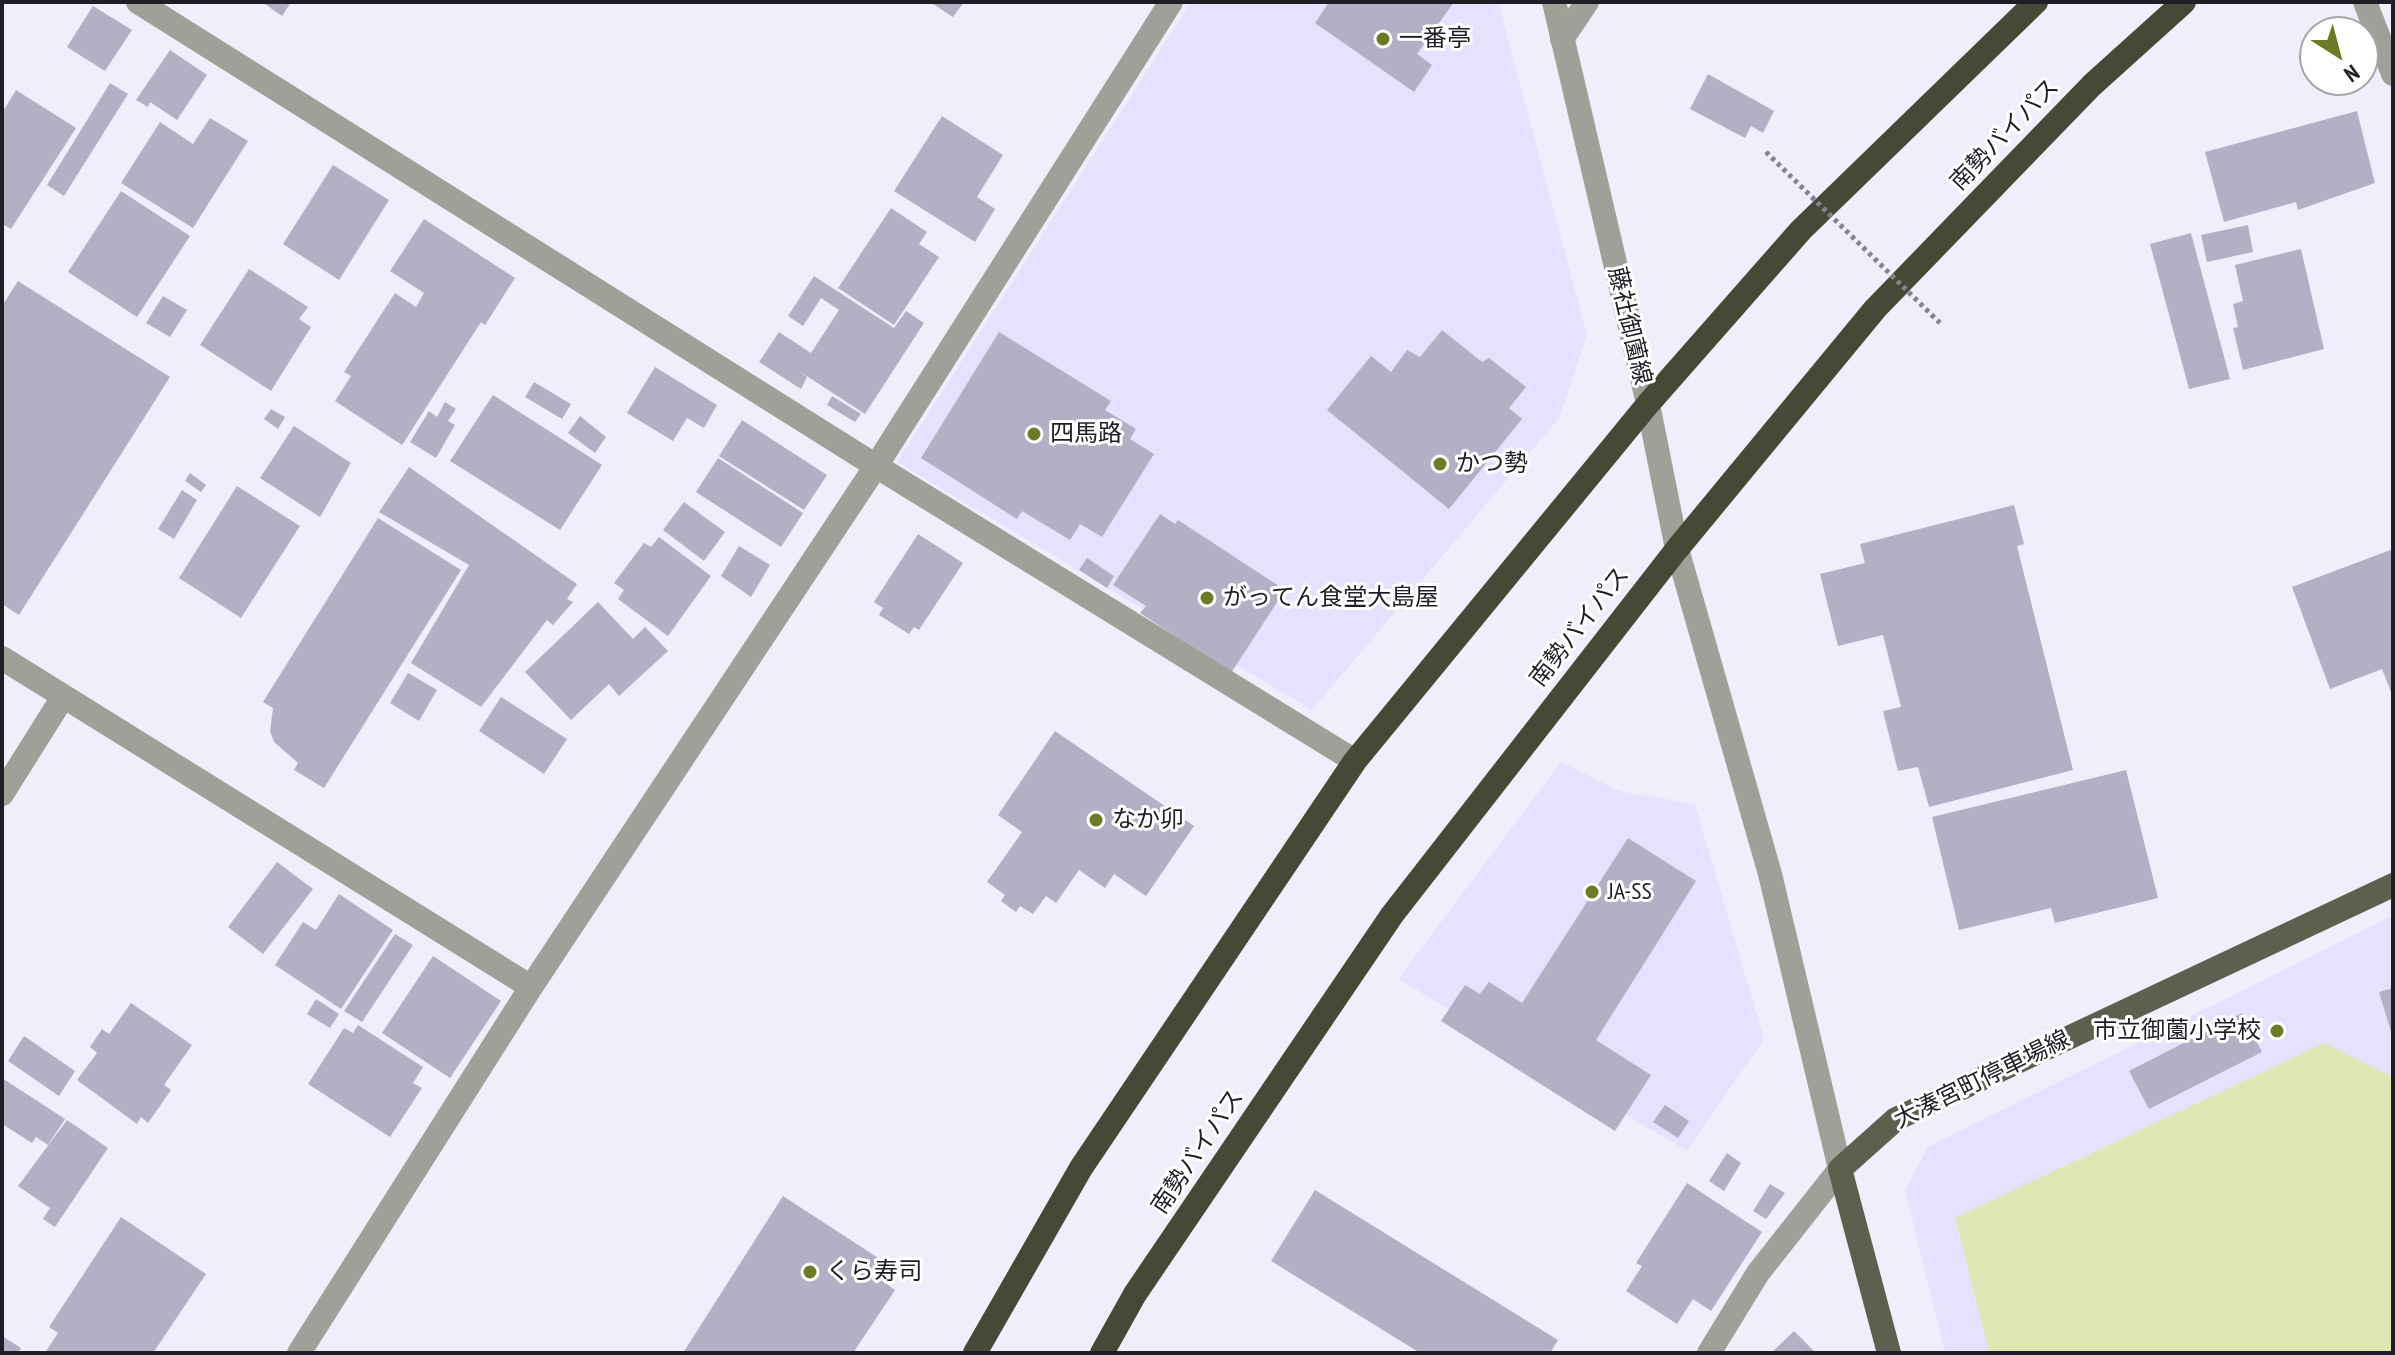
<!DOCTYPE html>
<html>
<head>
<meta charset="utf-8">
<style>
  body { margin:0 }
  #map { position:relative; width:2395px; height:1355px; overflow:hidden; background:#f1eefc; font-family:"PT Sans Narrow",sans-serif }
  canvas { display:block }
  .frame { position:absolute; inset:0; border:4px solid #1f1d25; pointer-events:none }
  .north { position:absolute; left:2299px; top:16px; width:80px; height:80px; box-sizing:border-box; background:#fff; border:2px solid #a5a5a8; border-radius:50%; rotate:144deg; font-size:22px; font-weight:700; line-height:32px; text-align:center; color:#1f1d25 }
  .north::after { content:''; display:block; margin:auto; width:28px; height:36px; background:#6f7a26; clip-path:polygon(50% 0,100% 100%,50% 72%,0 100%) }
</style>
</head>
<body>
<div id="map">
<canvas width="2395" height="1355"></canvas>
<div class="frame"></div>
<div class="north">N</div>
</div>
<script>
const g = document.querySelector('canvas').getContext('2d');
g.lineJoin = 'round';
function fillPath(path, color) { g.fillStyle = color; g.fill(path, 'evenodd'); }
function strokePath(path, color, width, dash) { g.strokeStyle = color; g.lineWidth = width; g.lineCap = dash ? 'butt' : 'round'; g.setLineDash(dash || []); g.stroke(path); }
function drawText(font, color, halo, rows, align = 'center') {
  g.font = font + ' "PT Sans Narrow","Noto Sans JP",sans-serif'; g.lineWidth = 6; g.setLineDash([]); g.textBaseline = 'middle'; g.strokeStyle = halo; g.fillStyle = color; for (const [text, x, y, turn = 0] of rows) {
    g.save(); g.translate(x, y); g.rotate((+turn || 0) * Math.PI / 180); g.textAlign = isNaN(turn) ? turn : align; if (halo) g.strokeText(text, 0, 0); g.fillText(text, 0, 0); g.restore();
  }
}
const built = new Path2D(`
  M 1191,2 L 1498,2 L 1587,335 L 1560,417 L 1312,710 L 897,462 Z
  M 1561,762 L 1619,791 L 1695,804 L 1764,1039 L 1687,1151 L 1398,979 Z
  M 2393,915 L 2393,1353 L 1945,1353 L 1905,1190 L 1928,1147 Z`);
const green = new Path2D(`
  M 2324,1043 L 2391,1076 L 2393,1081 L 2393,1353 L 1989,1353 L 1955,1218 Z`);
const building = new Path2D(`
  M 262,2 L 291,2 L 282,16 Z
  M 930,2 L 964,2 L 953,17 Z
  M 1329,2 L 1454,2 L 1417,54 L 1432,65 L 1414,92 L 1315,23 Z
  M 93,6 L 132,30 L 105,71 L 67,47 Z
  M 170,50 L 207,75 L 177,120 L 150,102 L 148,107 L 136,100 Z
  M 1708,74 L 1774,111 L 1763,133 L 1751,126 L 1745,138 L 1690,109 Z
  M 110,83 L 128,94 L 64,196 L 47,185 Z
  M 16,90 L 76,128 L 11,229 L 2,224 L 2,113 Z
  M 2357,111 L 2375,183 L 2298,210 L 2296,202 L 2224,222 L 2205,152 Z
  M 942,116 L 1003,155 L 977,197 L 995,209 L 975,242 L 894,191 Z
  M 210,118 L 248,141 L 193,228 L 121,183 L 160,122 L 193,144 Z
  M 333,165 L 389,200 L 339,280 L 283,244 Z
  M 121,191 L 190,236 L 137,317 L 68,272 Z
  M 891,208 L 927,232 L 919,244 L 939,257 L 894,325 L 838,288 Z
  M 424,219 L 515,278 L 485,325 L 481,322 L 402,445 L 335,401 L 351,376 L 344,372 L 395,293 L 416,307 L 424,293 L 390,271 Z
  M 2248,225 L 2253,252 L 2207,262 L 2201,235 Z
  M 2191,233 L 2230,379 L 2189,389 L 2150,244 Z
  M 2301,249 L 2324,349 L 2243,370 L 2233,328 L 2238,327 L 2233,304 L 2243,301 L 2235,265 Z
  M 249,269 L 308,307 L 299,319 L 311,327 L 271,391 L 200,345 Z
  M 814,276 L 894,328 L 906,311 L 924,323 L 865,414 L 799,371 L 807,377 L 801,389 L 759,362 L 779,332 L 811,353 L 839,310 L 821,298 L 803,326 L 788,316 Z
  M 18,281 L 170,377 L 19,615 L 2,604 L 2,306 Z
  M 163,296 L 187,310 L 170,337 L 146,323 Z
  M 1442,330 L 1482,362 L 1489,358 L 1526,387 L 1509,408 L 1522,419 L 1449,509 L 1327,410 L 1371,356 L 1391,372 L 1407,350 L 1420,357 Z
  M 999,332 L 1111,401 L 1105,410 L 1136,429 L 1130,439 L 1154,454 L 1102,537 L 1080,524 L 1070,540 L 1022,511 L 1017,519 L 921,458 Z
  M 655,367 L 717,405 L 704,428 L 687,418 L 673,441 L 627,413 Z
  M 534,382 L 571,404 L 562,419 L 525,397 Z
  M 493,395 L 602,465 L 560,530 L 450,461 Z
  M 832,396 L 861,414 L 855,422 L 827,405 Z
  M 445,402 L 456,409 L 448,421 L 455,425 L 436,458 L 410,442 L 429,411 L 437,417 Z
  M 271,409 L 285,417 L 278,429 L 264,419 Z
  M 580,416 L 606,437 L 595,453 L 568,433 Z
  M 742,420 L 827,475 L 804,510 L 719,456 Z
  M 294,426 L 351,463 L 320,517 L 260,478 Z
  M 718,458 L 803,513 L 781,547 L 696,492 Z
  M 409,467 L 577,584 L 567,599 L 573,602 L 553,625 L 547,620 L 481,707 L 411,663 L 469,565 L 379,512 Z
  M 190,473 L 206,485 L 201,492 L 185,481 Z
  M 237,486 L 300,526 L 241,618 L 179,578 Z
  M 182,490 L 197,500 L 174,539 L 158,529 Z
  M 684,502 L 725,532 L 704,561 L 663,530 Z
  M 2014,505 L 2024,544 L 2017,546 L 2073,770 L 1929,807 L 1918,767 L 1898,771 L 1883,711 L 1901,707 L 1883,635 L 1838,646 L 1820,574 L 1865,563 L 1860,544 Z
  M 1160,514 L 1175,524 L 1178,520 L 1285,590 L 1231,673 L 1140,613 L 1146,606 L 1113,585 Z
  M 378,518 L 461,570 L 324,788 L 294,770 L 298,763 L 274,742 L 270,731 L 273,708 L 263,702 Z
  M 918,534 L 963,563 L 919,630 L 914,627 L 909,634 L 879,615 L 883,608 L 874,602 Z
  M 659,537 L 711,576 L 668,636 L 618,599 L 624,590 L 614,583 L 644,543 L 651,547 Z
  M 739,546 L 770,565 L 751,597 L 721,576 Z
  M 2393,549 L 2393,697 L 2382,669 L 2330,689 L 2292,587 Z
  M 1087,558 L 1114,576 L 1107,588 L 1079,570 Z
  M 598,602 L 633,639 L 645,627 L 668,651 L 619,696 L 609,684 L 571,720 L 525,672 Z
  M 408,673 L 437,690 L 419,721 L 390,703 Z
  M 501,697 L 567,739 L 544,774 L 479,731 Z
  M 1055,731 L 1194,826 L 1146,896 L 1114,874 L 1105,888 L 1079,870 L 1056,903 L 1046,896 L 1033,914 L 1020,906 L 1016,912 L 1001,901 L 1005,895 L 987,882 L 1022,832 L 998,815 Z
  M 2126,770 L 2158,898 L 2055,923 L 2051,908 L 1959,930 L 1932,817 Z
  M 1628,838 L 1696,881 L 1596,1040 L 1651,1075 L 1615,1131 L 1441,1021 L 1465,985 L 1480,994 L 1489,982 L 1522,1003 Z
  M 277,862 L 313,889 L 263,954 L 228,927 Z
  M 339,894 L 393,930 L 341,1009 L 275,965 L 303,922 L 316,930 Z
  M 395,934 L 413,945 L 362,1022 L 344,1011 Z
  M 433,956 L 501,1001 L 450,1078 L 382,1033 Z
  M 2393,988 L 2393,1034 L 2392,1035 L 2379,992 Z
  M 316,999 L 339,1014 L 330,1028 L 307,1014 Z
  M 131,1003 L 192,1045 L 164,1085 L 171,1090 L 148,1123 L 141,1117 L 137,1124 L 77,1080 L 97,1053 L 90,1047 L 102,1029 L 109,1034 Z
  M 2242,1013 L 2262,1052 L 2149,1109 L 2129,1071 Z
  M 358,1025 L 423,1067 L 413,1083 L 422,1088 L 390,1137 L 308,1084 L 344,1028 L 353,1033 Z
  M 24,1036 L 75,1071 L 59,1096 L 8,1061 Z
  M 2,1078 L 65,1119 L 48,1145 L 36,1137 L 32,1143 L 2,1124 Z
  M 1665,1105 L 1689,1121 L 1678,1138 L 1653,1122 Z
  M 67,1120 L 108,1148 L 55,1227 L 43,1219 L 50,1208 L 18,1186 Z
  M 1727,1153 L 1741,1163 L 1724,1191 L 1709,1181 Z
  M 1687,1183 L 1762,1232 L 1711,1311 L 1693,1299 L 1677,1324 L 1626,1291 L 1642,1266 L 1636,1263 Z
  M 1770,1184 L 1785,1193 L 1766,1219 L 1753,1211 Z
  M 1315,1190 L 1558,1340 L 1550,1353 L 1420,1353 L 1271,1261 Z
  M 783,1196 L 889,1265 L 880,1279 L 895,1290 L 853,1353 L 683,1353 Z
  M 121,1217 L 206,1274 L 153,1353 L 45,1353 L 58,1333 L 49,1327 Z
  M 1794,1331 L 1816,1353 L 1771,1353 Z
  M 2,1336 L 21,1348 L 18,1353 L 2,1353 Z`);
const minor = new Path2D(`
  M 138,2 L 876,466 L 1355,761
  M 1554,2 L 1648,404 L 1677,549 L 1770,874 L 1840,1169 L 1758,1273 L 1709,1353
  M 2365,2 L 2393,74
  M 1562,39 L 1587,2
  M 2,658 L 531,987
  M 2,794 L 63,697
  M 299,1353 L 531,987 L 876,466 L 1171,2`);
const major = new Path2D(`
  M 1889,1353 L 1840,1169 L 1896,1119 L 2393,885`);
const highway = new Path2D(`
  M 975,1353 L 1081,1168 L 1355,761 L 1648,404 L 1801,230 L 2036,2
  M 1102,1353 L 1135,1294 L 1392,915 L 1677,549 L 1875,309 L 2092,85 L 2184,2`);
const pathBridge = new Path2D(`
  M 1766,152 L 1940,323`);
const markers = [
  [1383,39,8,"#6f7a26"],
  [1034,434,8,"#6f7a26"],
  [1440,464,8,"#6f7a26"],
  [1207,598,8,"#6f7a26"],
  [1096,820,8,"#6f7a26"],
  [1592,892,8,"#6f7a26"],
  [2277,1031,8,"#6f7a26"],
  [810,1272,8,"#6f7a26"]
];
const poiNames = [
  ["一番亭",1399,39],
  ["四馬路",1050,434],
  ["かつ勢",1456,464],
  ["がってん食堂大島屋",1223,598],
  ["なか卯",1112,820],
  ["JA-SS",1608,892],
  ["市立御薗小学校",2261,1031,"right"],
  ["くら寿司",826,1272]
];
const streetNames = [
  ["南勢バイパス",2005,135,-46],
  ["藤社御薗線",1629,326,77],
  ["南勢バイパス",1580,627,-52],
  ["大湊宮町停車場線",1982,1080,-26],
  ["南勢バイパス",1198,1152,-56]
];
fillPath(built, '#e7e1ff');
fillPath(green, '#dfe8b5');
fillPath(building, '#b4afc4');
strokePath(minor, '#9fa198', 24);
strokePath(major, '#5d604f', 24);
strokePath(highway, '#464936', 24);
strokePath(pathBridge, '#86838e', 5, [4, 4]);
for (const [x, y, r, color] of markers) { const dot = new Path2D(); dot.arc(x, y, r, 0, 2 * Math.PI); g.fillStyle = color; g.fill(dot); strokePath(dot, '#fff', 3); }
drawText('24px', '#1f1d25', '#fff', poiNames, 'left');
drawText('24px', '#1f1d25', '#fff', streetNames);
</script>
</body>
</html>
